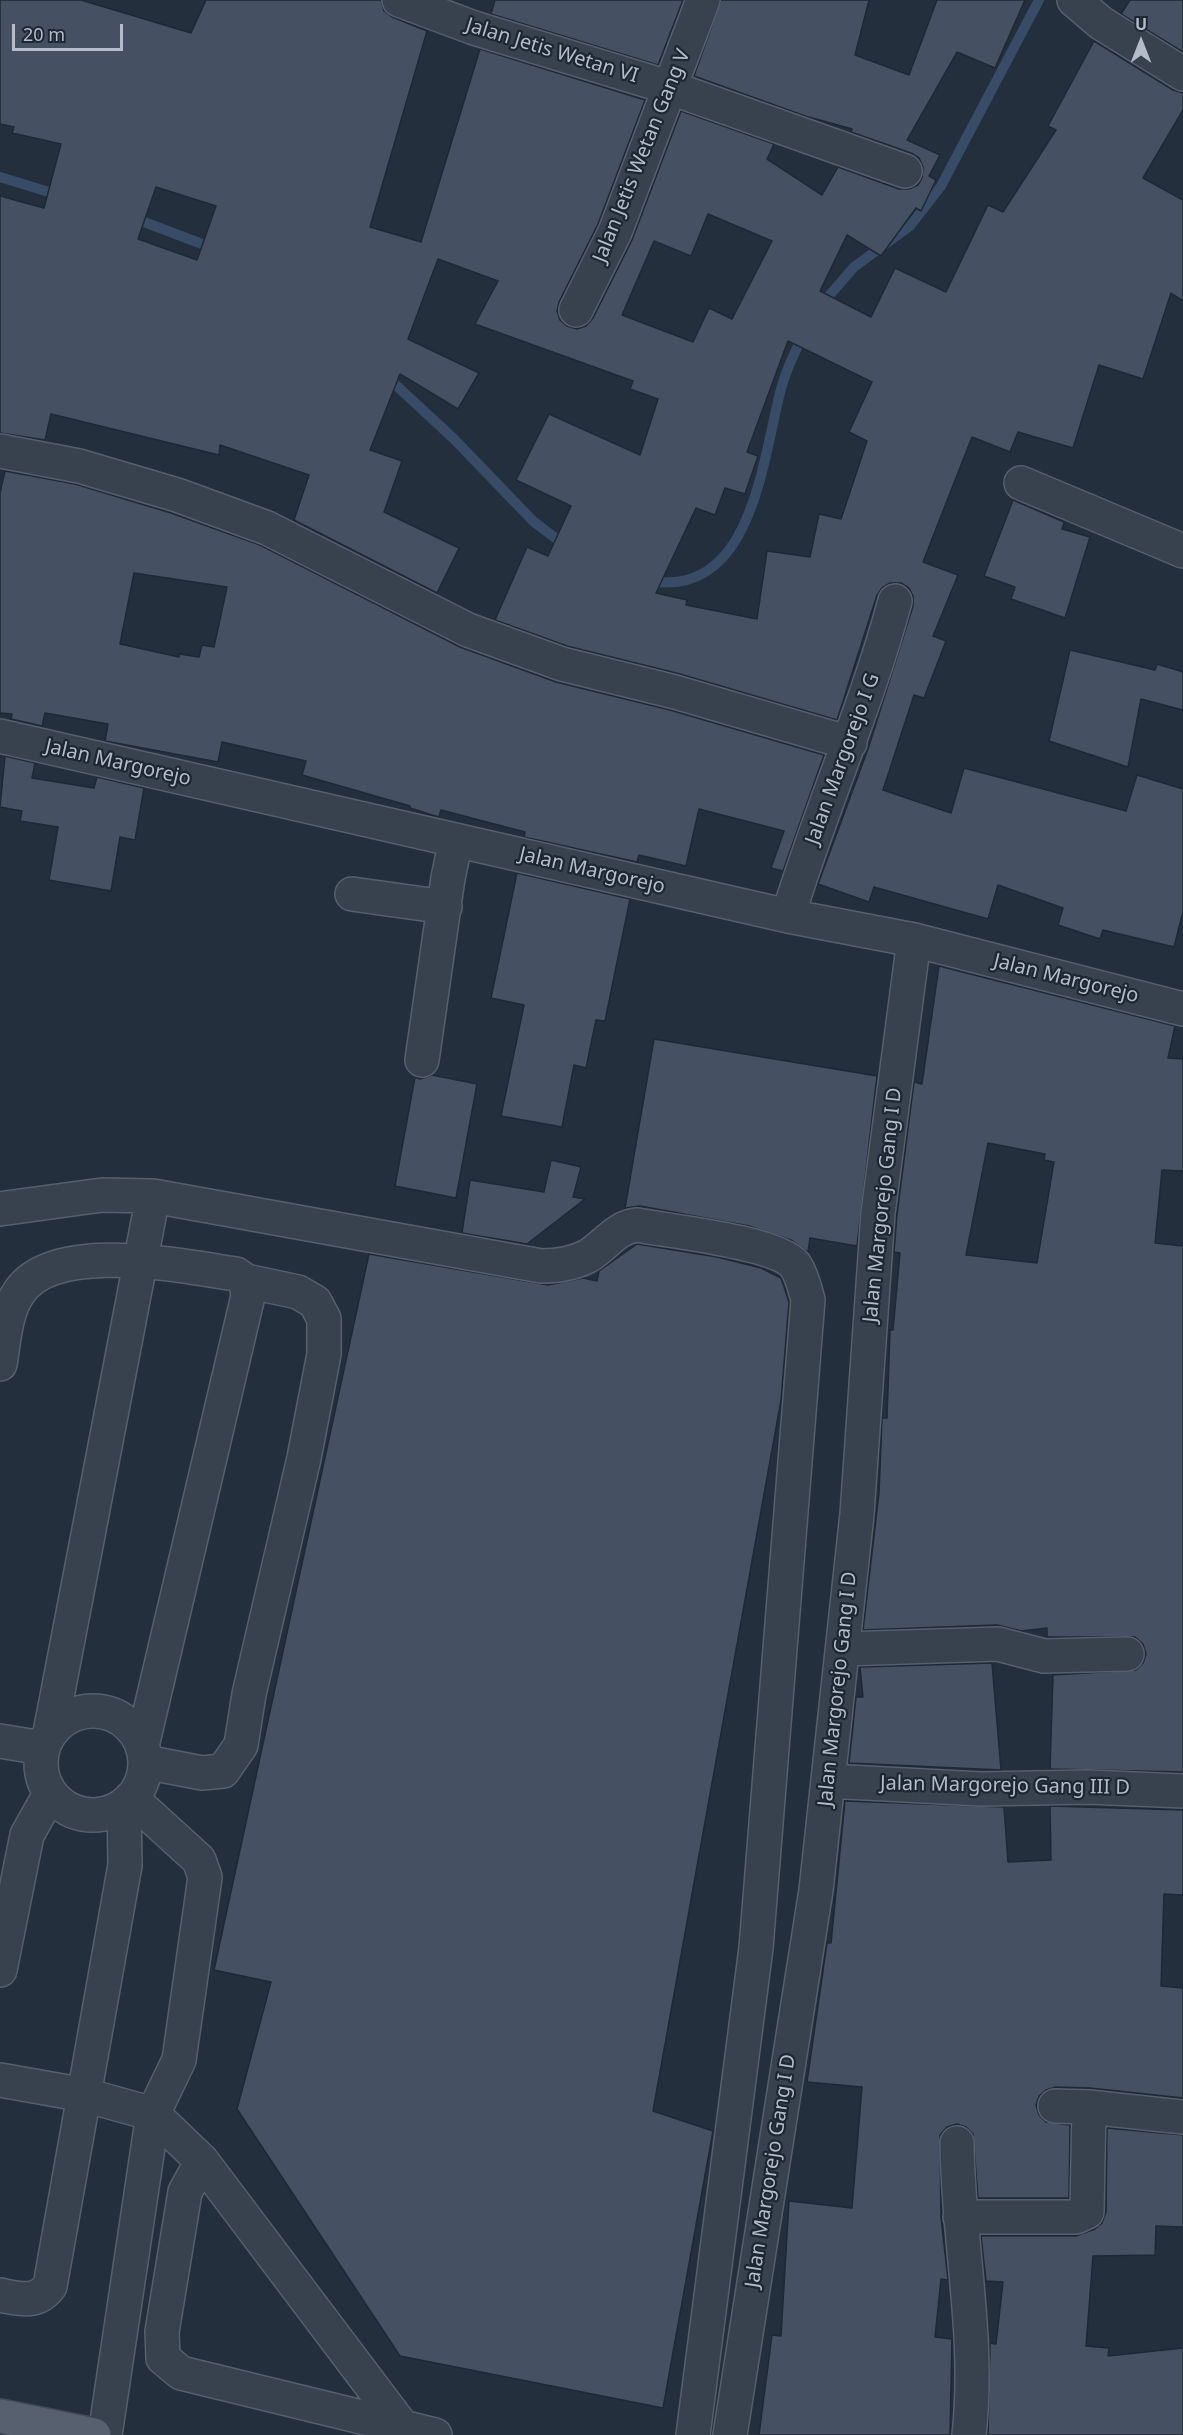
<!DOCTYPE html>
<html>
<head>
<meta charset="utf-8">
<style>
  body { margin:0 }
  #map { position:relative; width:1183px; height:2435px; overflow:hidden; background:#242f3e; font-family:"Noto Sans",sans-serif }
  canvas { display:block }
  .north { position:absolute; left:1111px; top:12px; width:60px; height:60px; -webkit-text-stroke:4px #1d2633; paint-order:stroke; rotate:0deg; font-size:16px; font-weight:700; line-height:24px; text-align:center; color:#b4bcc9 }
  .north::after { content:''; display:block; margin:auto; width:21px; height:27px; background:#b4bcc9; clip-path:polygon(50% 0,100% 100%,50% 72%,0 100%) }
  .scale { position:absolute; left:12px; top:24px; width:111px; height:27px; box-sizing:border-box; border:3px solid #b4bcc9; border-top:0; padding-left:8px; font-size:18px; line-height:21px; white-space:nowrap; color:#b4bcc9; -webkit-text-stroke:4px #1d2633; paint-order:stroke }
</style>
</head>
<body>
<div id="map">
<canvas width="1183" height="2435"></canvas>
<div class="north">U</div>
<div class="scale">20 m</div>
</div>
<script>
const g = document.querySelector('canvas').getContext('2d');
g.lineJoin = 'round';
function strokePath(path, color, width, dash) { g.strokeStyle = color; g.lineWidth = width; g.lineCap = dash ? 'butt' : 'round'; g.setLineDash(dash || []); g.stroke(path); }
function fillPath(path, color) { g.fillStyle = color; g.fill(path, 'evenodd'); }
function drawText(font, color, halo, rows, align = 'center') {
  g.font = font + ' "Noto Sans",sans-serif'; g.lineWidth = 4.5; g.setLineDash([]); g.textBaseline = 'middle'; g.strokeStyle = halo; g.fillStyle = color; for (const [text, x, y, turn = 0] of rows) {
    g.save(); g.translate(x, y); g.rotate((+turn || 0) * Math.PI / 180); g.textAlign = isNaN(turn) ? turn : align; if (halo) g.strokeText(text, 0, 0); g.fillText(text, 0, 0); g.restore();
  }
}
const stream = new Path2D(`
  M 0,177 L 62,196
  M 131,217 L 215,249
  M 821,305 L 854,267 L 910,226 L 941,186 L 1039,0
  M 385,375 L 454,439 L 533,521 L 567,547
  M 648,581 C 753,599 762,460 781,389 C 786,370 795,351 804,334`);
const building = new Path2D(`
  M 0,0 L 81,0 L 191,33 L 206,0 L 381,0 L 384,11 L 392,17 L 427,31 L 370,227 L 421,242 L 480,49 L 645,100 L 598,224 L 559,302 L 557,311 L 560,320 L 567,326 L 577,329 L 586,326 L 593,318 L 632,240 L 681,111 L 774,144 L 767,159 L 822,195 L 838,167 L 899,189 L 909,189 L 918,185 L 922,178 L 923,167 L 919,158 L 911,153 L 851,132 L 852,129 L 805,116 L 694,76 L 721,0 L 869,0 L 855,55 L 909,75 L 937,0 L 1025,0 L 995,68 L 957,52 L 907,140 L 940,155 L 929,176 L 936,180 L 921,211 L 916,208 L 881,256 L 847,235 L 820,291 L 871,317 L 895,268 L 946,292 L 988,205 L 1003,212 L 1056,130 L 1048,126 L 1094,41 L 1173,90 L 1183,93 L 1183,110 L 1143,178 L 1183,200 L 1183,301 L 1171,293 L 1143,379 L 1099,365 L 1073,448 L 1018,432 L 1010,452 L 972,437 L 923,562 L 958,575 L 933,636 L 946,641 L 924,698 L 914,695 L 883,790 L 951,813 L 964,768 L 1126,811 L 1137,775 L 1183,789 L 1183,912 L 1174,947 L 1103,930 L 1100,939 L 1058,925 L 1063,908 L 998,885 L 988,919 L 874,887 L 869,902 L 818,884 L 868,749 L 913,606 L 913,596 L 909,588 L 901,583 L 890,583 L 882,588 L 877,595 L 837,720 L 680,674 L 567,646 L 495,620 L 527,547 L 548,556 L 571,506 L 516,480 L 549,414 L 640,455 L 658,399 L 630,389 L 633,381 L 475,324 L 498,281 L 438,259 L 408,339 L 479,373 L 458,409 L 400,374 L 370,450 L 402,461 L 384,512 L 459,548 L 437,593 L 294,520 L 309,475 L 220,445 L 219,455 L 51,414 L 45,440 L 0,433 L 0,196 L 44,208 L 61,144 L 12,133 L 14,127 L 0,124 ZM 156,187 L 216,206 L 197,260 L 138,239 ZM 708,214 L 772,241 L 732,319 L 709,308 L 693,342 L 622,315 L 654,241 L 691,256 ZM 788,341 L 872,382 L 849,432 L 867,441 L 841,519 L 819,514 L 810,557 L 767,551 L 757,619 L 686,605 L 687,600 L 656,593 L 696,508 L 715,515 L 725,488 L 745,494 L 758,456 L 747,452 Z
  M 495,0 L 683,0 L 658,65 L 491,14 Z
  M 1130,0 L 1183,0 L 1183,52 L 1121,14 Z
  M 5,471 L 75,484 L 171,513 L 260,545 L 460,647 L 556,682 L 670,710 L 824,755 L 783,871 L 771,868 L 784,831 L 699,809 L 686,866 L 639,855 L 637,862 L 524,837 L 525,832 L 441,810 L 439,817 L 432,815 L 410,808 L 410,806 L 302,775 L 306,761 L 222,742 L 218,762 L 105,741 L 108,724 L 45,713 L 42,726 L 11,719 L 12,714 L 0,713 L 0,493 ZM 134,573 L 227,587 L 214,647 L 202,645 L 199,657 L 179,654 L 179,657 L 120,644 Z
  M 1013,500 L 1064,522 L 1062,529 L 1090,537 L 1065,618 L 1011,599 L 1015,587 L 984,576 Z
  M 1070,650 L 1155,670 L 1157,664 L 1183,672 L 1183,710 L 1141,699 L 1128,767 L 1049,741 Z
  M 5,756 L 35,763 L 32,778 L 94,788 L 97,777 L 144,788 L 135,840 L 120,837 L 111,891 L 49,880 L 58,827 L 20,821 L 22,811 L 0,807 Z
  M 517,873 L 630,899 L 605,1021 L 596,1020 L 586,1068 L 574,1065 L 562,1127 L 501,1116 L 524,1005 L 491,998 Z
  M 939,966 L 1175,1026 L 1168,1058 L 1183,1059 L 1183,1171 L 1162,1170 L 1155,1243 L 1183,1246 L 1183,1772 L 1050,1769 L 1053,1675 L 1136,1670 L 1143,1663 L 1146,1654 L 1143,1644 L 1135,1637 L 1047,1637 L 1047,1628 L 1021,1631 L 997,1625 L 863,1630 L 879,1493 L 882,1418 L 887,1418 L 890,1330 L 893,1330 L 900,1253 L 894,1252 L 897,1215 L 914,1082 L 922,1084 ZM 988,1143 L 1045,1154 L 1044,1160 L 1054,1162 L 1037,1263 L 966,1255 Z
  M 654,1039 L 877,1076 L 857,1246 L 810,1238 L 808,1252 L 791,1240 L 749,1226 L 640,1206 L 625,1208 Z
  M 432,1075 L 477,1084 L 456,1198 L 395,1186 L 415,1077 L 420,1079 Z
  M 551,1160 L 581,1167 L 573,1197 L 585,1199 L 527,1244 L 462,1233 L 470,1180 L 544,1192 Z
  M 637,1244 L 717,1257 L 761,1268 L 781,1278 L 789,1302 L 781,1400 L 653,2111 L 713,2131 L 663,2408 L 400,2356 L 237,2109 L 271,1982 L 214,1970 L 369,1254 L 548,1285 L 583,1278 L 597,1281 L 599,1271 Z
  M 992,1663 L 1001,1770 L 849,1763 L 856,1697 L 863,1697 L 860,1667 Z
  M 845,1801 L 1004,1807 L 1008,1862 L 1051,1860 L 1050,1806 L 1183,1810 L 1183,1895 L 1164,1894 L 1161,1986 L 1183,1988 L 1183,2098 L 1090,2088 L 1056,2087 L 1046,2090 L 1039,2096 L 1036,2105 L 1039,2115 L 1046,2122 L 1070,2125 L 1069,2198 L 978,2198 L 973,2134 L 966,2127 L 957,2124 L 947,2127 L 940,2135 L 941,2218 L 948,2280 L 941,2279 L 935,2337 L 952,2339 L 950,2435 L 759,2435 L 772,2335 L 781,2336 L 789,2201 L 852,2208 L 862,2087 L 807,2082 L 827,1943 L 831,1943 Z
  M 1107,2128 L 1183,2135 L 1183,2227 L 1156,2226 L 1155,2255 L 1093,2256 L 1086,2346 L 1109,2348 L 1108,2356 L 1183,2348 L 1183,2435 L 988,2435 L 990,2343 L 996,2344 L 1003,2282 L 986,2281 L 981,2236 L 1076,2236 L 1095,2229 L 1102,2223 L 1106,2212 Z`);
const minor = new Path2D(`
  M 399,0 L 474,28 L 671,88 L 905,171
  M 1074,0 L 1101,23 L 1183,74
  M 576,310 L 615,232 L 703,0
  M 0,451 L 79,466 L 177,495 L 267,528 L 468,630 L 562,664 L 675,692 L 850,743
  M 1021,483 L 1183,551
  M 0,736 L 788,916 L 914,940 L 1183,1009
  M 352,894 L 445,907
  M 788,916 C 820,810 866,709 895,601
  M 422,1060 L 448,878 L 456,840
  M 0,1209 L 102,1195 L 153,1196 L 541,1266 C 558,1266 573,1264 588,1256 C 605,1246 616,1227 637,1225 C 669,1231 776,1242 795,1265 C 802,1275 805,1289 808,1300 L 756,1948 L 693,2435
  M 0,1364 C 4,1341 5,1314 18,1294 C 52,1239 181,1266 236,1274 L 246,1281 L 248,1296 L 142,1746
  M 843,1649 L 998,1644 L 1044,1656 L 1127,1654
  M41 1763a52 52 0 1 1 104 0a52 52 0 1 1-104 0Z
  M 50,1733 L 153,1196
  M 0,1741 L 42,1748
  M 145,1762 L 202,1773 L 223,1771 L 241,1745 L 249,1694 L 304,1458 L 324,1354 L 324,1319 L 315,1302 L 298,1292 L 246,1281
  M 828,1781 L 981,1789 L 1088,1787 L 1183,1791
  M 0,1970 L 27,1835 L 50,1794
  M 0,2080 L 85,2095 L 153,2114 L 202,2161 L 404,2429
  M 1055,2106 L 1089,2107 L 1183,2117
  M 957,2143 C 958,2241 980,2337 969,2435
  M 202,2161 L 185,2192 L 162,2332 L 163,2358 L 181,2373 L 435,2435
  M 960,2217 L 1076,2217 L 1087,2212 L 1089,2107
  M 0,2295 C 20,2299 37,2304 50,2286 L 125,1865 L 124,1805
  M 105,2435 L 153,2114 L 179,2060 L 205,1877 L 199,1860 L 131,1798
  M 730,2435 L 816,1890 L 857,1514 L 878,1213 L 914,940`);
const major = new Path2D(`
  M 0,2416 L 94,2435`);
const streetNames = [
  ["Jalan Jetis Wetan VI",552,51,17],
  ["Jalan Jetis Wetan Gang V",642,156,-68],
  ["Jalan Margorejo I G",843,759,-70],
  ["Jalan Margorejo",118,763,13],
  ["Jalan Margorejo",592,871,13],
  ["Jalan Margorejo",1066,979,14],
  ["Jalan Margorejo Gang I D",883,1205,-84],
  ["Jalan Margorejo Gang I D",838,1689,-84],
  ["Jalan Margorejo Gang III D",1005,1786,1],
  ["Jalan Margorejo Gang I D",771,2171,-81]
];
strokePath(stream, '#394c67', 10);
fillPath(building, '#455162');
strokePath(building, '#1f2835', 1.5);
strokePath(minor, '#565f6c', 36);
strokePath(major, '#414a57', 36);
strokePath(minor, '#38414e', 33);
strokePath(major, '#56606e', 33);
drawText('20px', '#b4bcc9', '#1d2633', streetNames);
</script>
</body>
</html>
